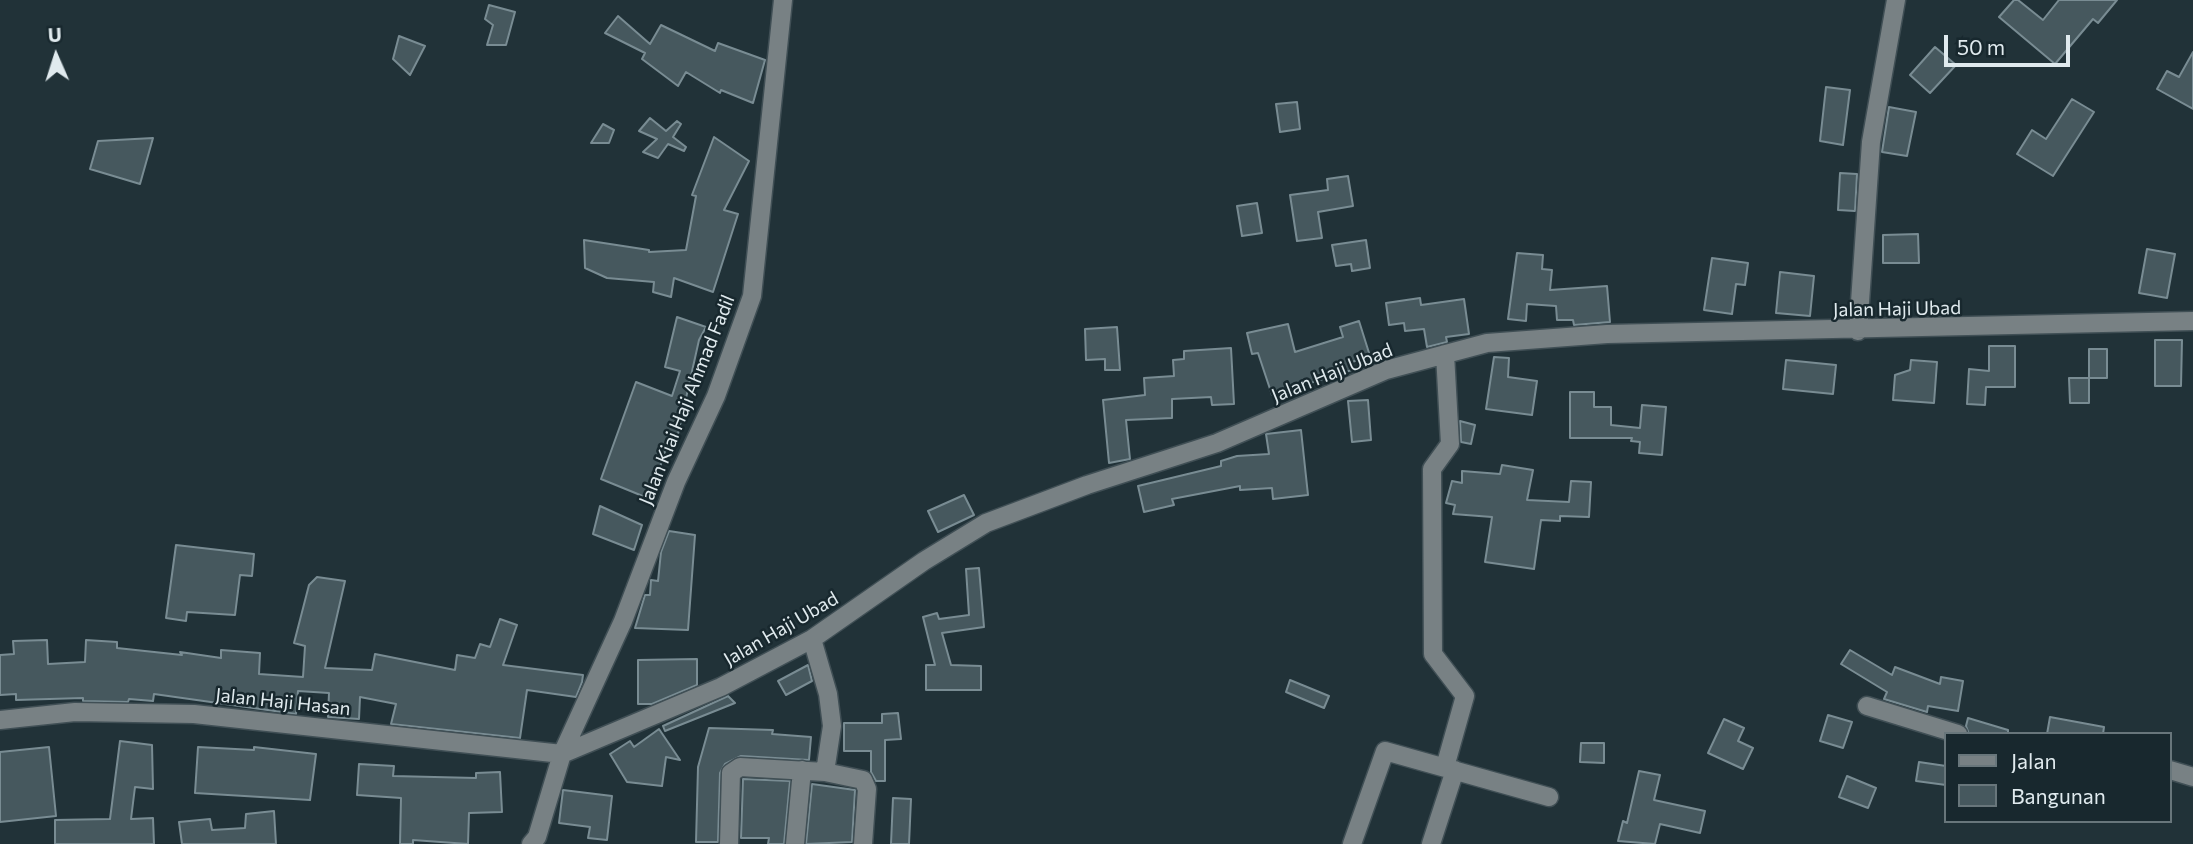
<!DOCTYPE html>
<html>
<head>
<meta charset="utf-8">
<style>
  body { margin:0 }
  #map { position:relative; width:2193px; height:844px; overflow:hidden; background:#213238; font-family:Commissioner,sans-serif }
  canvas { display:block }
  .legend { position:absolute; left:1944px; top:732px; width:228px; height:91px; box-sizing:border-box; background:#18282e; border:2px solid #68767b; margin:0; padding:9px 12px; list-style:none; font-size:21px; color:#e0eaee }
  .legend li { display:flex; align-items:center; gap:14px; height:35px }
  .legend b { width:35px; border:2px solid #68767b }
  .north { position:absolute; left:21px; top:21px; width:70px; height:70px; -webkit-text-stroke:5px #18282e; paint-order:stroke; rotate:357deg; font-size:19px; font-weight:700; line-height:28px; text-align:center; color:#e0eaee }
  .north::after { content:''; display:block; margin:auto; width:24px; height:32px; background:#e0eaee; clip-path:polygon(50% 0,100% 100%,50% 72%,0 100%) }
  .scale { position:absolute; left:1944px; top:35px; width:126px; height:32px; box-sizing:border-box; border:4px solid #e0eaee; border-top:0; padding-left:9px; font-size:21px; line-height:24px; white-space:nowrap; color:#e0eaee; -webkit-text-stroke:5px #18282e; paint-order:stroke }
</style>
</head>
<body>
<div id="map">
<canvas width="2193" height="844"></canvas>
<ul class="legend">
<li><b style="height:9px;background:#788184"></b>Jalan</li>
<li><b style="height:19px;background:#46585e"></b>Bangunan</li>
</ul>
<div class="north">U</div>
<div class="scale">50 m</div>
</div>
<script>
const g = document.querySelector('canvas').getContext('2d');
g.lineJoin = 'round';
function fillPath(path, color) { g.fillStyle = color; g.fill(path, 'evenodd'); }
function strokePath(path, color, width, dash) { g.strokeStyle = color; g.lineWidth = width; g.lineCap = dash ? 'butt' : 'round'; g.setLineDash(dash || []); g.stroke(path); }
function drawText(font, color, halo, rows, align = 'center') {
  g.font = font + ' Commissioner,sans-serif'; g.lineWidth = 5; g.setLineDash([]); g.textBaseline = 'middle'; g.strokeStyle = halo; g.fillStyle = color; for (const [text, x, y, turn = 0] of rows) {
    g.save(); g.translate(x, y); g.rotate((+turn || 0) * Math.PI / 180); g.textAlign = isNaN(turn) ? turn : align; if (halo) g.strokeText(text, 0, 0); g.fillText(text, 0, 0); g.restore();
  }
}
const building = new Path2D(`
  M 2014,0 L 2018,0 L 2043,20 L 2059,0 L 2117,0 L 2098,23 L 2093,19 L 2055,64 L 1999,17 Z
  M 489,5 L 515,12 L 506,45 L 487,45 L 493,25 L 485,19 Z
  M 618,16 L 650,44 L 661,25 L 715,51 L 718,43 L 765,60 L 753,103 L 721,90 L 720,93 L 686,72 L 678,86 L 642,59 L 645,53 L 605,33 Z
  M 399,36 L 425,46 L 410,75 L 393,59 Z
  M 1935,47 L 1956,65 L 1930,93 L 1910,75 Z
  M 2193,52 L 2193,109 L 2157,89 L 2167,71 L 2179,77 Z
  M 1826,87 L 1850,90 L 1843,145 L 1820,141 Z
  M 2072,99 L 2094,112 L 2053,176 L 2017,154 L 2032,130 L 2046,139 Z
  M 1297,102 L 1300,129 L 1280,132 L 1276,104 Z
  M 1889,107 L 1916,112 L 1907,156 L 1882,152 Z
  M 650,118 L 666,131 L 677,121 L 681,124 L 673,137 L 686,147 L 684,151 L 668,144 L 658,158 L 643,152 L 657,139 L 639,131 Z
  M 603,124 L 614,130 L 609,143 L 591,143 Z
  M 714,137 L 749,161 L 724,210 L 738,214 L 713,292 L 674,278 L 671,297 L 653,292 L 654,282 L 607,278 L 585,268 L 584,240 L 649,250 L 649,252 L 686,250 L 696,196 L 692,195 Z
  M 153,138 L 140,184 L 90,169 L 98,141 Z
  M 1840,173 L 1857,174 L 1855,211 L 1838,210 Z
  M 1348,176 L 1353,206 L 1318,212 L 1322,238 L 1297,241 L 1290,195 L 1328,190 L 1327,179 Z
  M 1257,203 L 1262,233 L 1242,236 L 1237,206 Z
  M 1918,234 L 1919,263 L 1883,263 L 1883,235 Z
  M 1366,240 L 1370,268 L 1352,271 L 1351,264 L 1336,266 L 1332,245 Z
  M 2147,249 L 2175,254 L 2167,298 L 2139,293 Z
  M 1517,253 L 1543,255 L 1542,269 L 1552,270 L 1550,290 L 1607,286 L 1610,322 L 1574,325 L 1573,320 L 1557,320 L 1556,306 L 1527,304 L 1526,321 L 1508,319 Z
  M 1712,258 L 1748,263 L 1745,285 L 1736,284 L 1732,314 L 1704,310 Z
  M 1780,272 L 1814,276 L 1810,316 L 1776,313 Z
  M 1420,298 L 1421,305 L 1464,299 L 1469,334 L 1446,337 L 1447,342 L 1427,347 L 1424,329 L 1405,331 L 1404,323 L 1389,325 L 1386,303 Z
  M 677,317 L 706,327 L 699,340 L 676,443 L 669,439 L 650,499 L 601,479 L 636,382 L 672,396 L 680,371 L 665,367 Z
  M 1359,321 L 1370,356 L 1352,362 L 1355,369 L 1272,395 L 1258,353 L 1252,354 L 1247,333 L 1288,324 L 1295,352 L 1343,337 L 1340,327 Z
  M 1117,327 L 1120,370 L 1105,370 L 1105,359 L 1086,360 L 1085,329 Z
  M 2155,340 L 2182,340 L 2181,386 L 2155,386 Z
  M 1989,346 L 2015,346 L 2015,387 L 1986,387 L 1985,405 L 1967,404 L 1969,369 L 1989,371 Z
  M 1231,348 L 1234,404 L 1212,405 L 1211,397 L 1172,399 L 1172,418 L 1126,420 L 1130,459 L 1109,463 L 1103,400 L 1145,395 L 1144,378 L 1174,376 L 1173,360 L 1184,359 L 1184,351 Z
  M 2089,349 L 2107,349 L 2107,378 L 2089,378 Z
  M 1494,357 L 1509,358 L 1508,377 L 1537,381 L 1532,415 L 1486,409 Z
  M 1786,360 L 1836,365 L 1833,394 L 1783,389 Z
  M 1911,360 L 1937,362 L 1934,403 L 1893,400 L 1895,375 L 1910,370 Z
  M 2069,378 L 2089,378 L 2089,403 L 2070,403 Z
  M 1570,392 L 1594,392 L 1594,407 L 1611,407 L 1611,425 L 1640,428 L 1642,405 L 1666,407 L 1662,455 L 1639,453 L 1640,442 L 1631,441 L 1632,438 L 1570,438 Z
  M 1368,400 L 1371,440 L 1352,442 L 1348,401 Z
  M 1460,421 L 1475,425 L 1471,444 L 1461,442 Z
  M 1301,430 L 1308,495 L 1273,499 L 1272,488 L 1240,490 L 1240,486 L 1172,499 L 1174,505 L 1144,512 L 1138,486 L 1221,466 L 1221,461 L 1237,456 L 1269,454 L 1266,434 Z
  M 1502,465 L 1533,470 L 1527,500 L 1569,502 L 1571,481 L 1591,482 L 1589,517 L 1560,516 L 1560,521 L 1541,520 L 1534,569 L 1485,562 L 1492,517 L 1453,514 L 1455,505 L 1446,503 L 1452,481 L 1462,483 L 1462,471 L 1500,474 Z
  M 964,495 L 974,515 L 938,532 L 928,511 Z
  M 600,506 L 642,525 L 634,550 L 593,534 Z
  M 669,531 L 695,535 L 688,630 L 635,628 L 645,595 L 650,595 L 651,580 L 658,581 L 661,552 Z
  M 176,545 L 254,554 L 252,576 L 240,575 L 235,615 L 187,612 L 186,621 L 166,618 Z
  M 979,568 L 984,627 L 942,633 L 951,665 L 981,666 L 981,690 L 926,690 L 926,665 L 935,665 L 923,617 L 937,613 L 939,619 L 969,615 L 966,569 Z
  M 317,577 L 345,581 L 325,668 L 372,670 L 375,654 L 455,670 L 457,655 L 475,658 L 480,644 L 490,647 L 500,619 L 517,625 L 503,665 L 583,675 L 582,682 L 576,697 L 527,690 L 520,738 L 391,724 L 396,704 L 360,697 L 359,719 L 328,717 L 329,693 L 298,691 L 296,714 L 154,694 L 153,701 L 129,699 L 128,702 L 83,701 L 83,698 L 16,700 L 16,694 L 0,695 L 0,655 L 14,654 L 13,641 L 47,640 L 48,664 L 85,662 L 86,640 L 117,642 L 117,648 L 182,655 L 180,652 L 221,658 L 221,650 L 260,653 L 259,674 L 303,677 L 305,646 L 294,643 L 309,585 Z
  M 1850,650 L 1892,675 L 1895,667 L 1940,684 L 1941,677 L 1963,681 L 1958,711 L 1928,706 L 1927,712 L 1884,699 L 1887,692 L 1841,664 Z
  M 697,659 L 697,685 L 652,704 L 638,704 L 638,660 Z
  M 808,665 L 812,681 L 786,695 L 778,681 Z
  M 1290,680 L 1329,696 L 1324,708 L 1286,692 Z
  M 728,696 L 735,703 L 665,731 L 663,726 Z
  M 898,713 L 901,739 L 885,740 L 885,781 L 876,781 L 871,772 L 871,751 L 844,751 L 844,723 L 882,723 L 882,714 Z
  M 1828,715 L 1852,722 L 1843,748 L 1820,741 Z
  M 2050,717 L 2104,727 L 2103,734 L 2047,734 Z
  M 1968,718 L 2008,730 L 2008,734 L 1969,734 L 1966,726 Z
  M 1724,719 L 1744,728 L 1738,741 L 1753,748 L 1743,769 L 1708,753 Z
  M 709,728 L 773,730 L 772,734 L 811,737 L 809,760 L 741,756 L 725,764 L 720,773 L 718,842 L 696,842 L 698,767 Z
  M 659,729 L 680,760 L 666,757 L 662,786 L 627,782 L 610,754 L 630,741 L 634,747 Z
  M 120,741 L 152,745 L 153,789 L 135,787 L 131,819 L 153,818 L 154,844 L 55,844 L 55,820 L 110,819 Z
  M 1581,743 L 1604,743 L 1604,763 L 1580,762 Z
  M 49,747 L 56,816 L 0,822 L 0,752 Z
  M 198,747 L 254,750 L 254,747 L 316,754 L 310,800 L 195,793 Z
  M 1919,762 L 1946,766 L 1946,785 L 1916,781 Z
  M 359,764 L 394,766 L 393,776 L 476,778 L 476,773 L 500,772 L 502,812 L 469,813 L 468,844 L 413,840 L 413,844 L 400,844 L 401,798 L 357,795 Z
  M 1639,771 L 1660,775 L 1654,800 L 1705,811 L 1700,833 L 1660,824 L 1655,844 L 1618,841 L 1623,821 L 1627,823 Z
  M 1847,776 L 1876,788 L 1868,808 L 1839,797 Z
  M 743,779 L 790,781 L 784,844 L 768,844 L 769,838 L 741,838 Z
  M 812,784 L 855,790 L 852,842 L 806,844 Z
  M 563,790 L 612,796 L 607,840 L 588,838 L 590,827 L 559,823 Z
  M 893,798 L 911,799 L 909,844 L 891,844 Z
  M 274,811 L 276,844 L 182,844 L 179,822 L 210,819 L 212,830 L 245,828 L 246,814 Z`);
const minor = new Path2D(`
  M 1858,331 L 1871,142 L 1896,0
  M 812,639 L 828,694 L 832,726 L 825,772
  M 1867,706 L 1958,734
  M 0,720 L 75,712 L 194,714 L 562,754 L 721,687 L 812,639 L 924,561 L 986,523 L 1087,485 L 1217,443 L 1386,370 L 1487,343 L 1607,334 L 2193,321
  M 1445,767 L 1465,696 L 1433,654 L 1432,469 L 1450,444 L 1445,354
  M 2170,770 L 2193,777
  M 531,844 L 537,837 L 562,754 L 623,621 L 676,482 L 716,396 L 752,296 L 783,0
  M 729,844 L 731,773 L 740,767 L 825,772 L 863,780 L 867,789 L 863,844
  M 795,844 L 802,770
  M 1352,844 L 1385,751 L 1549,797
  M 1431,844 L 1455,770`);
const streetNames = [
  ["Jalan Haji Ubad",1897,309,-1],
  ["Jalan Haji Ubad",1332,373,-22],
  ["Jalan Kiai Haji Ahmad Fadil",687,400,-68],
  ["Jalan Haji Ubad",781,629,-30],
  ["Jalan Haji Hasan",283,702,6]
];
fillPath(building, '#46585e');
strokePath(building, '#798c93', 2);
strokePath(minor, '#404f55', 21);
strokePath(minor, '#788184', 18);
drawText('19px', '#e0eaee', '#18282e', streetNames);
</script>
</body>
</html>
